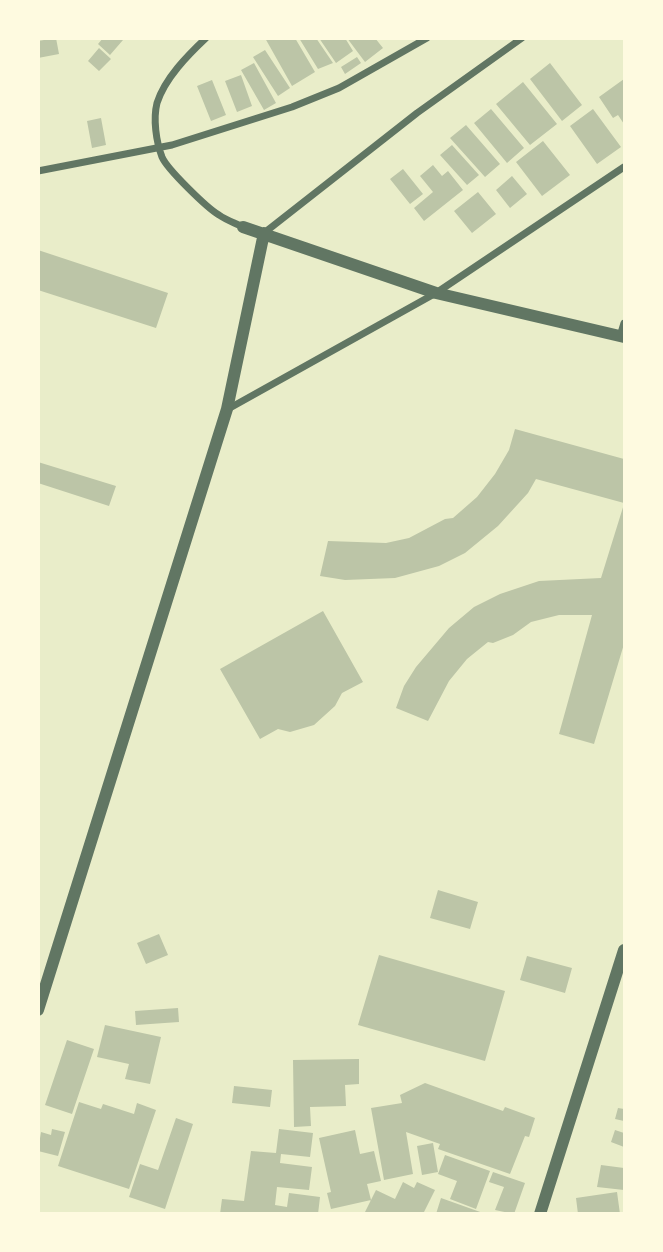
<!DOCTYPE html>
<html>
<head>
<meta charset="utf-8">
<style>
  body { margin:0 }
  #map { position:relative; width:663px; height:1252px; overflow:hidden; background:#e9edc9; font-family:Barlow,sans-serif }
  canvas { display:block }
  .frame { position:absolute; inset:0; border:40px solid #fefae0; pointer-events:none }
</style>
</head>
<body>
<div id="map">
<canvas width="663" height="1252"></canvas>
<div class="frame"></div>
</div>
<script>
const g = document.querySelector('canvas').getContext('2d');
g.lineJoin = 'round';
function fillPath(path, color) { g.fillStyle = color; g.fill(path, 'evenodd'); }
function strokePath(path, color, width, dash) { g.strokeStyle = color; g.lineWidth = width; g.lineCap = dash ? 'butt' : 'round'; g.setLineDash(dash || []); g.stroke(path); }
const building = new Path2D(`
  M 56,38 L 59,54 L 38,58 L 38,41 Z
  M 103,38 L 121,38 L 123,40 L 110,55 L 98,44 Z
  M 265,38 L 295,38 L 315,72 L 292,86 Z
  M 299,38 L 316,38 L 333,63 L 318,69 Z
  M 319,38 L 345,38 L 353,51 L 336,63 Z
  M 347,38 L 375,38 L 383,48 L 365,62 Z
  M 99,48 L 111,59 L 99,71 L 88,61 Z
  M 265,50 L 290,88 L 278,96 L 253,57 Z
  M 357,57 L 361,63 L 345,74 L 341,67 Z
  M 254,63 L 276,103 L 264,110 L 241,70 Z
  M 550,63 L 582,105 L 562,121 L 530,79 Z
  M 241,75 L 252,106 L 237,112 L 225,81 Z
  M 624,79 L 624,124 L 618,115 L 613,118 L 599,97 Z
  M 212,80 L 226,115 L 211,121 L 197,86 Z
  M 523,82 L 557,124 L 530,145 L 496,104 Z
  M 491,109 L 524,148 L 507,163 L 474,123 Z
  M 593,109 L 621,147 L 597,164 L 570,126 Z
  M 101,118 L 106,145 L 92,148 L 87,121 Z
  M 466,125 L 500,164 L 485,177 L 450,138 Z
  M 543,141 L 570,175 L 542,196 L 516,162 Z
  M 452,145 L 479,175 L 467,185 L 440,155 Z
  M 433,165 L 442,176 L 448,171 L 463,190 L 424,221 L 414,208 L 433,192 L 420,176 Z
  M 403,169 L 423,194 L 410,204 L 390,179 Z
  M 512,176 L 527,194 L 510,208 L 496,190 Z
  M 478,192 L 496,214 L 472,233 L 454,211 Z
  M 38,250 L 168,293 L 156,328 L 38,290 Z
  M 515,429 L 624,459 L 624,503 L 536,479 L 528,493 L 498,526 L 465,553 L 439,566 L 395,578 L 345,580 L 320,576 L 328,541 L 386,543 L 409,538 L 445,519 L 453,518 L 477,497 L 495,474 L 509,450 Z
  M 38,462 L 116,486 L 109,506 L 38,483 Z
  M 624,504 L 624,644 L 594,744 L 559,734 L 592,615 L 559,615 L 531,622 L 513,635 L 493,643 L 488,642 L 467,659 L 449,681 L 428,721 L 396,708 L 404,686 L 416,667 L 449,628 L 474,607 L 500,594 L 539,581 L 601,578 Z
  M 323,611 L 363,682 L 342,693 L 335,706 L 314,725 L 290,732 L 278,729 L 260,739 L 220,669 Z
  M 438,890 L 478,902 L 470,929 L 430,918 Z
  M 159,934 L 168,955 L 146,964 L 137,943 Z
  M 379,955 L 505,991 L 485,1061 L 358,1025 Z
  M 527,956 L 572,968 L 565,993 L 520,980 Z
  M 178,1008 L 179,1022 L 136,1025 L 135,1011 Z
  M 105,1025 L 161,1037 L 150,1084 L 125,1079 L 129,1064 L 97,1057 Z
  M 67,1040 L 94,1049 L 72,1114 L 45,1105 Z
  M 359,1059 L 359,1084 L 345,1085 L 346,1106 L 310,1107 L 311,1126 L 294,1127 L 293,1060 Z
  M 425,1083 L 503,1111 L 505,1107 L 535,1118 L 529,1137 L 525,1136 L 510,1174 L 438,1149 L 440,1144 L 406,1132 L 413,1174 L 384,1180 L 371,1108 L 402,1103 L 400,1095 Z
  M 234,1086 L 272,1090 L 270,1107 L 232,1103 Z
  M 79,1102 L 101,1109 L 103,1104 L 134,1114 L 137,1103 L 156,1110 L 129,1189 L 58,1166 Z
  M 618,1108 L 624,1109 L 624,1121 L 615,1119 Z
  M 176,1118 L 193,1124 L 165,1209 L 129,1197 L 140,1164 L 158,1170 Z
  M 52,1129 L 65,1132 L 58,1156 L 38,1151 L 41,1132 L 51,1135 Z
  M 279,1129 L 313,1133 L 310,1157 L 281,1154 L 280,1163 L 312,1167 L 309,1190 L 277,1187 L 275,1205 L 287,1207 L 289,1193 L 320,1197 L 318,1214 L 220,1214 L 222,1199 L 244,1201 L 251,1151 L 276,1153 Z
  M 355,1130 L 360,1154 L 374,1151 L 381,1181 L 367,1184 L 371,1200 L 331,1209 L 327,1193 L 331,1192 L 319,1138 Z
  M 615,1130 L 624,1133 L 624,1147 L 611,1142 Z
  M 433,1143 L 438,1172 L 422,1175 L 417,1146 Z
  M 445,1155 L 490,1171 L 476,1209 L 450,1199 L 457,1181 L 438,1174 Z
  M 601,1165 L 624,1168 L 624,1190 L 597,1187 Z
  M 493,1172 L 525,1183 L 514,1214 L 495,1210 L 504,1187 L 489,1182 Z
  M 403,1182 L 414,1188 L 417,1182 L 435,1190 L 423,1214 L 364,1214 L 376,1190 L 395,1199 Z
  M 617,1192 L 620,1214 L 578,1214 L 576,1198 Z
  M 441,1198 L 483,1213 L 483,1214 L 436,1214 Z`);
const minor = new Path2D(`
  M 206,38 C 188,55 165,78 157,103 C 153,119 156,141 162,157 C 167,169 207,208 219,215 C 226,220 235,223 243,227
  M 38,171 L 172,145 L 292,107 L 339,88 L 427,38
  M 264,233 L 417,113 L 522,38
  M 620,336 L 624,323
  M 228,409 L 436,293 L 624,167`);
const tertiary = new Path2D(`
  M 243,227 L 436,293 L 624,337
  M 38,1010 L 227,409 L 264,233
  M 540,1214 L 624,950`);
fillPath(building, '#bcc5a7');
strokePath(minor, '#617663', 7);
strokePath(tertiary, '#617663', 12);
</script>
</body>
</html>
